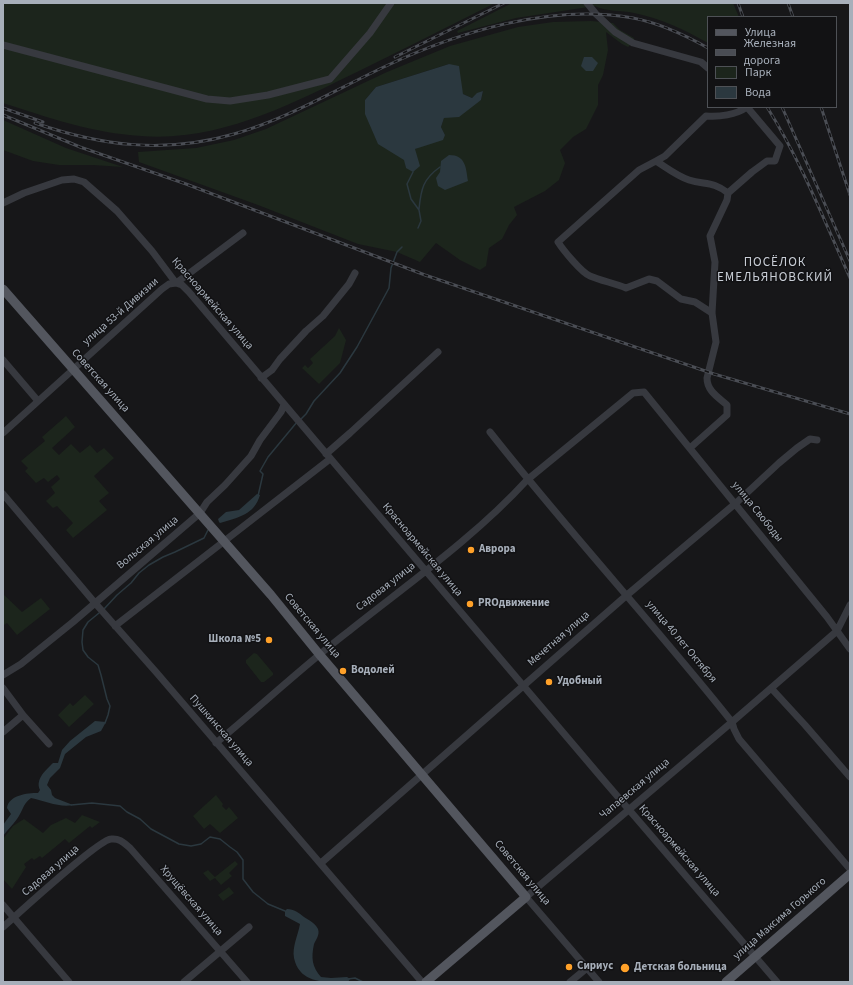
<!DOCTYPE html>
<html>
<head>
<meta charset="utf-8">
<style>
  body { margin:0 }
  #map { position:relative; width:853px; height:985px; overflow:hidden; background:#171719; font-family:"Source Sans 3",sans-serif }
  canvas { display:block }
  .frame { position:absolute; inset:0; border:4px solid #a7afba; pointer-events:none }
  .legend { position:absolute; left:707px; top:16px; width:130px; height:92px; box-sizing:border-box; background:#121214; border:1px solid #4e5156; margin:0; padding:5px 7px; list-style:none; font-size:12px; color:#a7afba }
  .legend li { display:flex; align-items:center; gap:8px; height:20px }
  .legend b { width:20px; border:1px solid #4e5156 }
</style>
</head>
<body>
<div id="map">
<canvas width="853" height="985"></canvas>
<div class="frame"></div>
<ul class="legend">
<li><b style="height:5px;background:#53565e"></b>Улица</li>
<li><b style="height:5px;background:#4a4d54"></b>Железная дорога</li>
<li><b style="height:11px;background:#1c251c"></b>Парк</li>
<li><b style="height:11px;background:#2b383f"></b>Вода</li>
</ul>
</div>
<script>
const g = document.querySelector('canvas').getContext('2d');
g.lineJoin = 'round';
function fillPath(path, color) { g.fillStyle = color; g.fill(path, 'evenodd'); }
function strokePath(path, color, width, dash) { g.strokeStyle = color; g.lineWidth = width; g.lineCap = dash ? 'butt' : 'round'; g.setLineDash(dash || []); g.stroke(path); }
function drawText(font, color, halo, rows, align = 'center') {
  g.font = font + ' "Source Sans 3",sans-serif'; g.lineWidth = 3; g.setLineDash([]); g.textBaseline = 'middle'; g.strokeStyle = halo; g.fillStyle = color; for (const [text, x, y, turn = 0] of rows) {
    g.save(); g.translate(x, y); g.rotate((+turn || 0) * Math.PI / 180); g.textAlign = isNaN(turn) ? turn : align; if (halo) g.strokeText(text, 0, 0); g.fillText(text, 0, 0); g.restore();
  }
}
const green = new Path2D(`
  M 3,3 L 495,3 C 450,26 405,48 359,71 C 291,104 220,142 141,136 C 93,133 49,118 3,103 Z
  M 512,3 L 733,3 L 739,17 L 708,17 L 708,43 C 685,30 660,18 634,13 C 620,10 607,12 595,6 L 516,18 L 458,33 L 457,31 Z
  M 591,21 L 613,23 L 620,30 L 634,38 L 633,43 L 628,47 L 622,44 L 606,32 L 608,50 L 603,75 L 598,85 L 598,105 L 586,129 L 573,137 L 560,150 L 565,163 L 559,180 L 545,191 L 514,207 L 517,215 L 509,225 L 502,239 L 489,248 L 486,266 L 480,270 L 460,260 L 436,243 L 420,262 L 397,252 L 358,244 L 258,205 L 139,162 L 138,152 L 196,148 L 234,140 L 266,129 L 387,72 L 450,46 L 518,27 L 553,22 ZM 449,64 L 463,94 L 472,98 L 483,91 L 481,100 L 444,118 L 441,127 L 445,135 L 415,149 L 406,168 L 405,160 L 365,100 L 376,87 Z
  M 3,120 L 66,148 L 123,167 L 93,165 L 59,165 L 33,161 L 3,150 Z
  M 339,328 L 346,340 L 340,363 L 319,384 L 302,368 L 305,365 L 308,368 L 313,363 L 310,359 L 335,336 Z
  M 66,416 L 75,427 L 52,448 L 59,455 L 71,444 L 80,453 L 90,445 L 97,453 L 104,448 L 114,458 L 94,476 L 109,493 L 99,501 L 107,510 L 73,538 L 66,530 L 73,523 L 57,506 L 53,508 L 46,501 L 55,493 L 51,487 L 60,479 L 57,475 L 48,482 L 44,478 L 36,483 L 25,471 L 28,468 L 21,461 L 45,441 L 42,437 Z
  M 3,594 L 22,612 L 41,598 L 50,609 L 17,635 L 7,623 L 4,625 L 3,623 Z
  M 254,653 L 257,654 L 273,673 L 273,675 L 264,682 L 261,682 L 246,663 L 246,660 Z
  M 85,695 L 94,704 L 69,727 L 58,715 L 70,703 L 73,706 Z
  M 216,795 L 223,804 L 222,806 L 226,810 L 229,807 L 238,818 L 220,833 L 210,824 L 204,829 L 193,816 Z
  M 82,815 L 100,822 L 92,828 L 90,826 L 69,843 L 65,839 L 42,858 L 40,856 L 34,860 L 32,858 L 24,864 L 26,867 L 12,889 L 3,879 L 3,839 L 13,826 L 24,819 L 43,833 L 51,825 L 66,818 L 75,823 Z
  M 235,861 L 238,864 L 229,873 L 232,876 L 221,885 L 215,878 L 210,881 L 203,873 L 208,870 L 215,877 Z
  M 229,887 L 234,893 L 223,901 L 218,895 Z`);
const water = new Path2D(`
  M 584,57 L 592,57 L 598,63 L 593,71 L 586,71 L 581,66 Z
  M 449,64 L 459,66 L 463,94 L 472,98 L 477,93 L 483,91 L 481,100 L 459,117 L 444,118 L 441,127 L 445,135 L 443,140 L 415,149 L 420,166 L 413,172 L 406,168 L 404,160 L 378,144 L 365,114 L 365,100 L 376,87 Z
  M 449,155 C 466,155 466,168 468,181 L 445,190 L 438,186 L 436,178 L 440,172 L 441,161 Z
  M 257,494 L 260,495 C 254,515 239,517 220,523 L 219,522 L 218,519 L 226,512 L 239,510 Z
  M 95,721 L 106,722 L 101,731 L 86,737 L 65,754 L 60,768 L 50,778 L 47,785 L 51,790 L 52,795 L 55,798 L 73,805 C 60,808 45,801 31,798 C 22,805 23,811 17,819 C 13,825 7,830 3,836 L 3,825 L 11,814 L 7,808 C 9,795 27,793 38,793 L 40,790 C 35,779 46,770 53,763 L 58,763 L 62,750 L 70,741 Z
  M 287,909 C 294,909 299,913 304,917 C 309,920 316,924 318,929 C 320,935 316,939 314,944 C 311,958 312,967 321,977 L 331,978 L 347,977 L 350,979 L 348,982 C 327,982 300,985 294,958 C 292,947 298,935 300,924 L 285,916 L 285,911 Z`);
const stream = new Path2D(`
  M 413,172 L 407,184 L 411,199 L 419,210 L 421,221 L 418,228
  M 419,209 C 421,189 423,179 440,167
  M 300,420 L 306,414 L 314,401 L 340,373 L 357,347 L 389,288 L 391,268 L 397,252 L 402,247
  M 258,496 L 263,474 L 260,471 L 268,457 L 297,422
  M 104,609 L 117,595 L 131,583 L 139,573 L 149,565 L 163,557 L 175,552 L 204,538 L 208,530
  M 99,613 L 88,622 L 83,630 L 82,642 L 83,650 L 88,657 L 98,665 L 101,675 L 107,699 L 110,706 L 108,715 L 105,723
  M 71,805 L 92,803 L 120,806 L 127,812 L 140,819 L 151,829 L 179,844 L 191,846 L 201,844 L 210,837 L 220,839 L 230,847 L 237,852 L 243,860 L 243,879 L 253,892 L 268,904 L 285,911
  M 348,979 L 355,978 L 363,982`);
const minor = new Path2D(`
  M 587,3 L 596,14 L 615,32 L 633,43 L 701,62 L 708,68
  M 3,45 L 207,99 L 230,101 L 268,95 L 330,79 L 370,33 L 391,3
  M 656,161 L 665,156 L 706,116 C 719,117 736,115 747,107
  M 3,203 L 24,193 L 62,180 L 74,179 L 84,182 L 117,211 L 152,251 L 176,283 L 182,285 L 189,292 L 600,776 L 777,982
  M 712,313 L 695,302 L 681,299 L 657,281 L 649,279 L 626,288 C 614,283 602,281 590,276 C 582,273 563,250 558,242 L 639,170 L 656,161 C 667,168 677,176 689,180 C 705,185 713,181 728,193
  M 3,360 L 38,401
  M 261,378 L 272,370 L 280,359 L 306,331 L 323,316 L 349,284 L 355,273
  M 490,432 C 568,531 654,624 732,722 L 734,729 L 739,739 L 850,869
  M 3,433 L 162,289 L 169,284 L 176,283 L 187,275 L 243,233
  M 690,448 L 727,415 L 727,405 C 718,397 707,391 707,378 L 716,342 L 712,313 L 715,262 L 710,236 L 727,200 L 728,193 L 752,172 L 767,161 L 775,161 L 780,146 L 747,107
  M 326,454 L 350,433 L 438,352
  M 3,494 L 95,603 L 156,672 L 422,982
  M 115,626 L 330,459
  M 3,675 L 21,664 L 73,622 L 200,513 L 207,502 L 225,485 L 251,456 L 260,440 L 281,412 L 284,405
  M 3,688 L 23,715 L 49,744
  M 771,688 L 805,725 L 850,777
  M 3,732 L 23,715
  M 216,743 C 261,706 303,666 349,631 C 408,584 476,536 527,480 L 633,393 L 644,392 L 827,617 L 850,649
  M 321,863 L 627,595 L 736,503 L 779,463 L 797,448 L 810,439 L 817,440
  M 3,905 L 69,982
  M 3,927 C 18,914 98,840 111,839 C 120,838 124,843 130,848 L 247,982
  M 184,982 L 249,927
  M 570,982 L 587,968
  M 599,982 L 526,897 L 732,722 L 837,631 L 850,605`);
const major = new Path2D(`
  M 3,289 L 271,595 L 319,654 L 526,897 L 426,982
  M 726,982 L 850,874`);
const rail = new Path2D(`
  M 738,3 L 743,17
  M 788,3 L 793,17
  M 395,57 L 504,3
  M 767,107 C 801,161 824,220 850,278
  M 782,107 L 850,261
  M 821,107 L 850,195
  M 3,108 L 43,122
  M 3,115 L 80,147 L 186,184 L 425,275 L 714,374 L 850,414
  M 35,123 C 101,146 165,154 234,134 C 287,119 335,90 386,66 C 458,32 552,3 633,18 C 659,23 685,35 708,48`);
const markers = [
  [471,550,4,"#ffa129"],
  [470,604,4,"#ffa129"],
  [269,640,4,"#ffa129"],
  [343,671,4,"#ffa129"],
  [549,682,4,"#ffa129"],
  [569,967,4,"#ffa129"],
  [625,968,5,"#ffa129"]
];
const streetNames = [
  ["Красноармейская улица",212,304,49],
  ["улица 53-й Дивизии",121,312,-41],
  ["Советская улица",100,381,48],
  ["улица Свободы",757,512,51],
  ["Вольская улица",148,543,-40],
  ["Красноармейская улица",422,550,50],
  ["Садовая улица",386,587,-38],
  ["Советская улица",312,626,50],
  ["Мечетная улица",559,639,-41],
  ["улица 40 лет Октября",681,642,50],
  ["Пушкинская улица",221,731,49],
  ["Чапаевская улица",635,789,-40],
  ["Красноармейская улица",679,851,49],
  ["Садовая улица",51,871,-41],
  ["Советская улица",522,873,50],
  ["Хрущёвская улица",191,901,49],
  ["улица Максима Горького",780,919,-41]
];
const poiNames = [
  ["Аврора",479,550],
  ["PROдвижение",478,604],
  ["Школа №5",261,640,"right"],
  ["Водолей",351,671],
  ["Удобный",557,682],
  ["Сириус",577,967],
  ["Детская больница",634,968]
];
const quarterNames = [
  ["ПОСЁЛОК",775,263],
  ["ЕМЕЛЬЯНОВСКИЙ",775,278]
];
fillPath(green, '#1c251c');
fillPath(water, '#2b383f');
strokePath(stream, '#2b383f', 1.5);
strokePath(minor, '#37393f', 7);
strokePath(major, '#53565e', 9);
strokePath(rail, '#4a4d54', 3);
strokePath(rail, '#121214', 1.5, [4.5]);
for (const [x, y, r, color] of markers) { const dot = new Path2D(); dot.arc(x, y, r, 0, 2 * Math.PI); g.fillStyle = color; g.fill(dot); strokePath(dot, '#121214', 1.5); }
drawText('11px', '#a7afba', '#121214', streetNames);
drawText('bold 11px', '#a7afba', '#121214', poiNames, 'left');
g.letterSpacing = '1px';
drawText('13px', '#c9ced6', '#121214', quarterNames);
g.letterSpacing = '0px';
</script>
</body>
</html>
